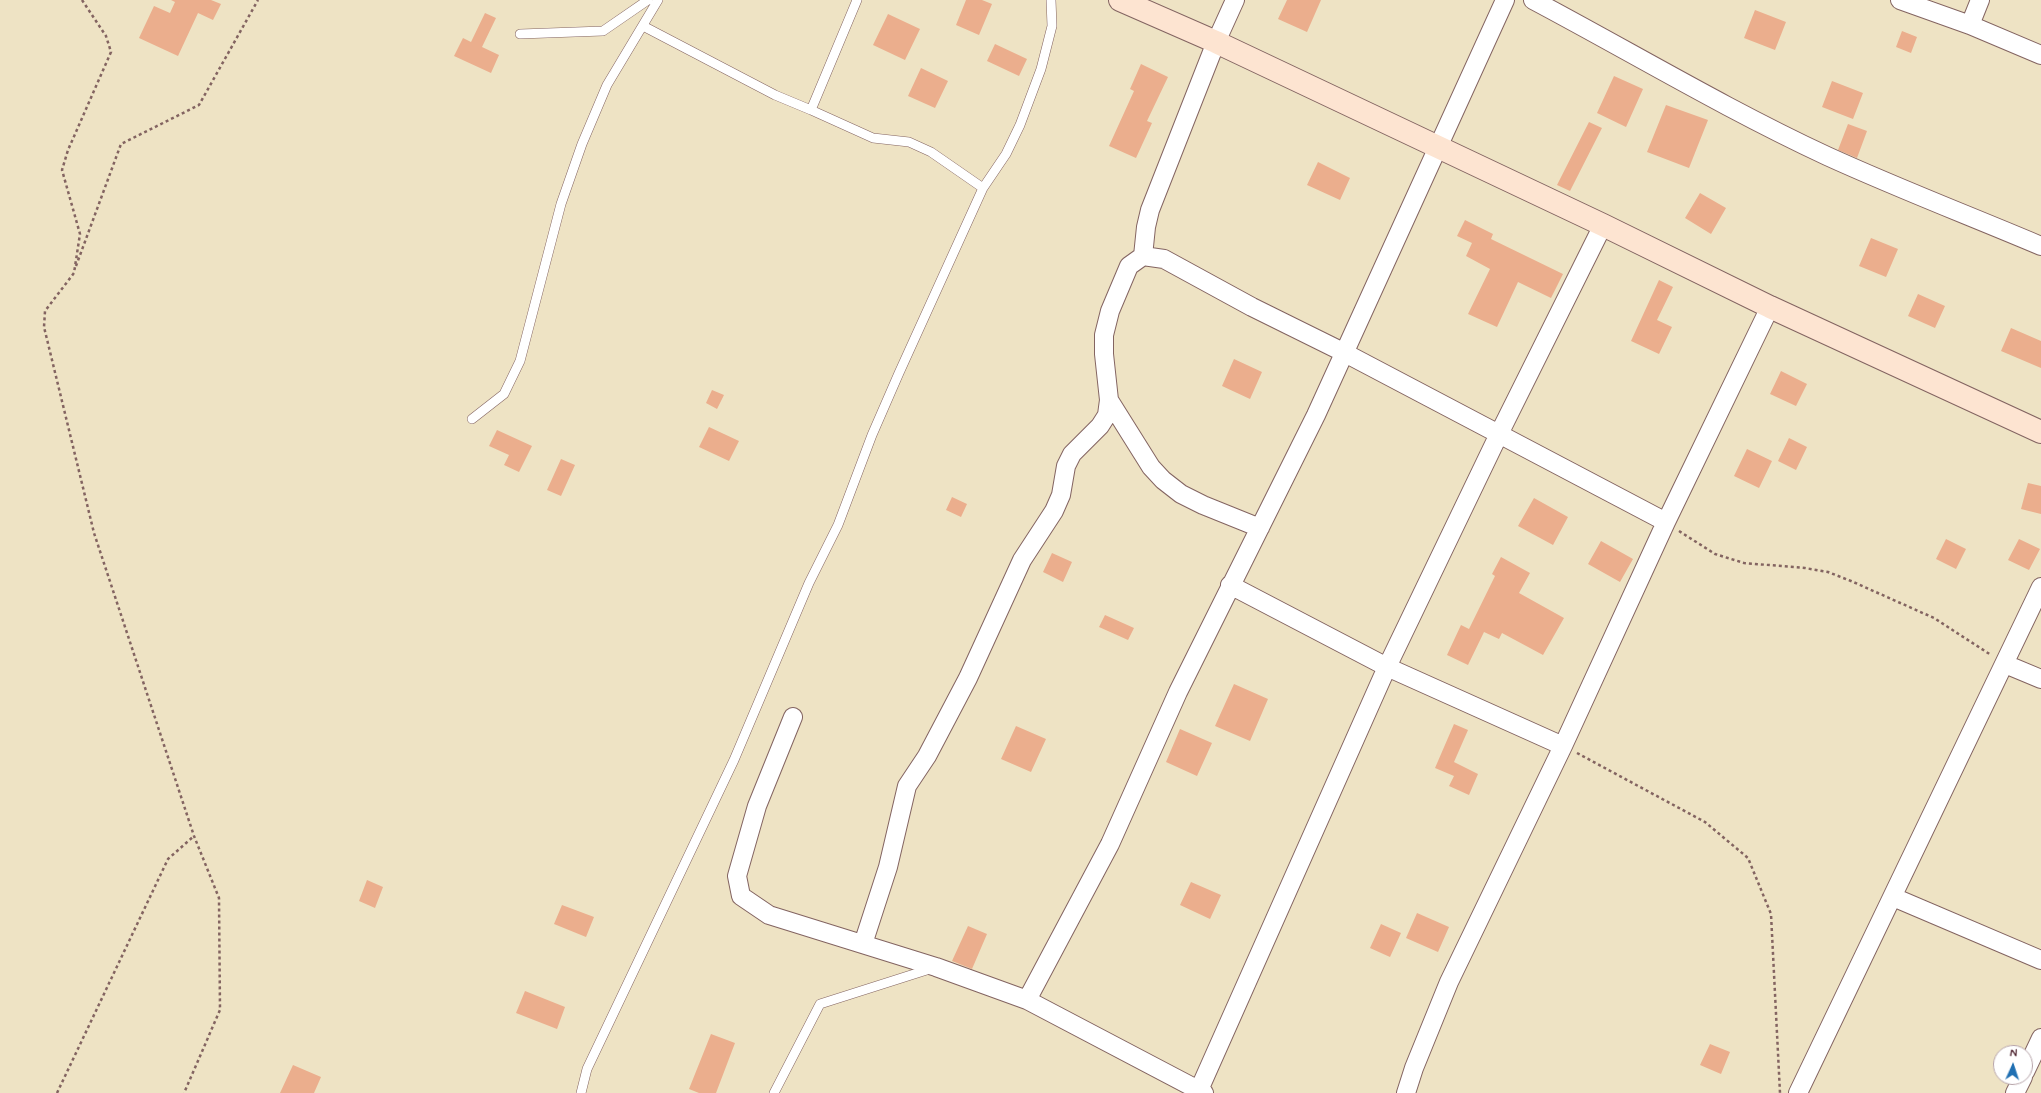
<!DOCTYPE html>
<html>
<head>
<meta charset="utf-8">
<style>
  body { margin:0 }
  #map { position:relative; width:2041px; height:1093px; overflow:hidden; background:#eee3c4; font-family:Mynerve,sans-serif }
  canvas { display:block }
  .north { position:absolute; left:1993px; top:1045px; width:40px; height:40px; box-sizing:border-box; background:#fff; border:1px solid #b7a5aa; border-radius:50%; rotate:3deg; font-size:11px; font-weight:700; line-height:16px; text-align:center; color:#4a1f2b }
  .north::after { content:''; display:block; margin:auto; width:14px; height:18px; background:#1f6fb2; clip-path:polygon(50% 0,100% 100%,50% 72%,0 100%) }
</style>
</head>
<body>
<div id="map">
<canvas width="2041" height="1093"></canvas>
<div class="north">N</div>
</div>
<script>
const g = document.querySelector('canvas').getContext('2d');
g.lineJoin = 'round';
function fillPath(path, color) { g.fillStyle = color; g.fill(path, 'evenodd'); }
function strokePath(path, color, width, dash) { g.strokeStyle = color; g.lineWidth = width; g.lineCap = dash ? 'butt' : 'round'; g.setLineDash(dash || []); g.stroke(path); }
const building = new Path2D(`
  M 171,0 L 211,0 L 221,4 L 213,20 L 198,13 L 178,56 L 139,38 L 154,6 L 170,13 L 175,2 Z
  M 966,0 L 982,0 L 992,4 L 979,35 L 956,25 Z
  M 1287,0 L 1321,0 L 1307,32 L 1278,19 Z
  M 1755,10 L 1786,22 L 1775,50 L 1744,38 Z
  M 485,13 L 496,18 L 482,47 L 499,55 L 491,73 L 454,56 L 463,38 L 471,42 Z
  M 888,14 L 920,29 L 905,60 L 873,45 Z
  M 1902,31 L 1917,37 L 1911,53 L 1896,47 Z
  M 995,44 L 1027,59 L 1019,76 L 987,61 Z
  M 1141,64 L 1168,77 L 1147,121 L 1152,123 L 1136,158 L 1109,146 L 1134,91 L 1130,89 Z
  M 921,68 L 948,81 L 935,108 L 908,96 Z
  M 1614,76 L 1643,89 L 1626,127 L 1597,113 Z
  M 1832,81 L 1863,93 L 1853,119 L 1822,107 Z
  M 1666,105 L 1708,120 L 1689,168 L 1647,152 Z
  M 1589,122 L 1602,128 L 1570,191 L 1557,185 Z
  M 1848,124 L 1867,131 L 1857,158 L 1838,150 Z
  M 1318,162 L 1350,178 L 1340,200 L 1307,185 Z
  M 1700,193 L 1726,208 L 1711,234 L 1685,218 Z
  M 1465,220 L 1493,234 L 1491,239 L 1563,274 L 1551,298 L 1518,282 L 1497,327 L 1468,314 L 1490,269 L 1466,256 L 1472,243 L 1457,236 Z
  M 1871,238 L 1898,249 L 1886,277 L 1859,266 Z
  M 1659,280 L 1673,287 L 1657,320 L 1672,327 L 1659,354 L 1631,341 Z
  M 1918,294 L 1945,306 L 1935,328 L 1908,316 Z
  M 2011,328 L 2041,341 L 2041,368 L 2001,351 Z
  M 1234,359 L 1262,372 L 1250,399 L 1222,386 Z
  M 1781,371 L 1807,384 L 1796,406 L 1770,394 Z
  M 712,390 L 724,395 L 717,409 L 706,403 Z
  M 709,427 L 739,441 L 729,461 L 699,447 Z
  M 497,430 L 532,446 L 519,472 L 504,465 L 509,455 L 489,446 Z
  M 1789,438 L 1807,447 L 1796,470 L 1778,461 Z
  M 1747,449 L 1772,461 L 1759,488 L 1734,476 Z
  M 561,459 L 575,465 L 561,496 L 547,490 Z
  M 2028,483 L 2041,486 L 2041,514 L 2021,509 Z
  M 952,497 L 967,504 L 961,517 L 946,510 Z
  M 1534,498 L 1568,517 L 1553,545 L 1518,526 Z
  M 1946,539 L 1966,549 L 1956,569 L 1936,559 Z
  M 2019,539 L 2040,549 L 2029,570 L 2008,560 Z
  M 1601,541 L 1633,559 L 1620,582 L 1588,564 Z
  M 1052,553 L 1072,562 L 1063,582 L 1043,572 Z
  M 1501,557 L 1530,573 L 1519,593 L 1564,618 L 1543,655 L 1502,633 L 1499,639 L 1484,632 L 1468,665 L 1447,655 L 1461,625 L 1469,629 L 1495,576 L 1492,574 Z
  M 1105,615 L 1134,628 L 1128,640 L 1099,627 Z
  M 1234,684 L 1268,699 L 1250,741 L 1215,726 Z
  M 1454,724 L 1468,730 L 1454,762 L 1478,774 L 1469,795 L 1449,786 L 1454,776 L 1435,768 Z
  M 1016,726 L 1046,739 L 1031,772 L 1001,759 Z
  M 1180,729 L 1212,743 L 1197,776 L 1166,762 Z
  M 367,880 L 383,887 L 375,908 L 359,901 Z
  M 1191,882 L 1221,895 L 1210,919 L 1180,905 Z
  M 562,905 L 594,917 L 586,937 L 554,924 Z
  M 1417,913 L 1449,927 L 1438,952 L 1406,938 Z
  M 1381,924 L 1401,933 L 1390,957 L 1370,948 Z
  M 968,926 L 987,934 L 972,969 L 952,961 Z
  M 525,991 L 565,1007 L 557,1029 L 516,1013 Z
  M 711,1034 L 735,1043 L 716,1093 L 699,1093 L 689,1089 Z
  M 1710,1044 L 1730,1052 L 1721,1074 L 1700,1065 Z
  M 293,1065 L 321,1077 L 314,1093 L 280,1093 Z`);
const path = new Path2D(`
  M 82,0 L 106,36 L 111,52 L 68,150 L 62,170 L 80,234 L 74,273 L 45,311 L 44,327 L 94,533 L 194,836 L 219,898 L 220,1010 L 184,1093
  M 76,266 L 121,144 L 199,105 L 258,0
  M 1679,531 L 1715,554 L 1744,563 L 1805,568 L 1828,572 L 1851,581 L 1934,618 L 1991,655
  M 1577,753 L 1705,822 L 1748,858 L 1771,914 L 1780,1093
  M 57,1093 L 168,859 L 194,836`);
const lane = new Path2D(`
  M 857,0 L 811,110 L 873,138 L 909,142 L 931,152 L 983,188 L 1006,154 L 1020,125 L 1041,69 L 1052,26 L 1051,0
  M 643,26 L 775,95 L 811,110
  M 520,34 L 603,31 L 648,0
  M 472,419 L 504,394 L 520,361 L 561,204 L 582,144 L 607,85 L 658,0
  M 581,1093 L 587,1069 L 734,760 L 809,583 L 838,525 L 872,435 L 899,373 L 983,188
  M 774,1093 L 820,1004 L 933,968`);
const street = new Path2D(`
  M 1533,0 C 1631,52 1726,109 1827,156 C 1897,188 1970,216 2041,246
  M 1900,0 L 1970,25 L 2041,55
  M 1970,25 L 1980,0
  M 1143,256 L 1146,227 L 1150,210 L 1216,42 L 1235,0
  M 1109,400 L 1151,467 L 1163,480 L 1181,494 L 1203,505 L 1260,528
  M 1230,585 L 1387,667 L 1563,746
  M 2005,664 L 2041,679
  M 793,717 L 757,806 L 737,876 L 741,896 L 769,915 L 936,967 L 1027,1000 L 1204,1093
  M 1893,897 L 2041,960
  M 863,944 L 888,867 L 907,786 L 927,756 L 968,678 L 1022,560 L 1054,511 L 1061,495 L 1066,466 L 1072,454 L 1100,426 L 1107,415 L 1109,400 L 1104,354 L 1104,335 L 1110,311 L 1129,266 L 1143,256 L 1164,259 L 1252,307 L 1343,352 L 1666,522
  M 1027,1000 L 1110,844 L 1178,692 L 1316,415 L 1505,0
  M 2025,1072 L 2041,1038
  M 1199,1090 L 1387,667 L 1499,434 L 1603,225
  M 1406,1093 L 1414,1068 L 1449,982 L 1563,746 L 1666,522 L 1770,307
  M 1798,1093 L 2041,587
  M 2015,1093 L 2023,1077`);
const secondary = new Path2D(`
  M 1120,0 L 1216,42 L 1603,225 L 1770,307 L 2041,432`);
fillPath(building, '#ebae8d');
strokePath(lane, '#836461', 10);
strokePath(street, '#836461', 20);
strokePath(secondary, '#836461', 24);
strokePath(path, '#836461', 2.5, [3, 3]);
strokePath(lane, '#fff', 9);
strokePath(street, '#fff', 18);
strokePath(secondary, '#fde4d1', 22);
</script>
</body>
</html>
